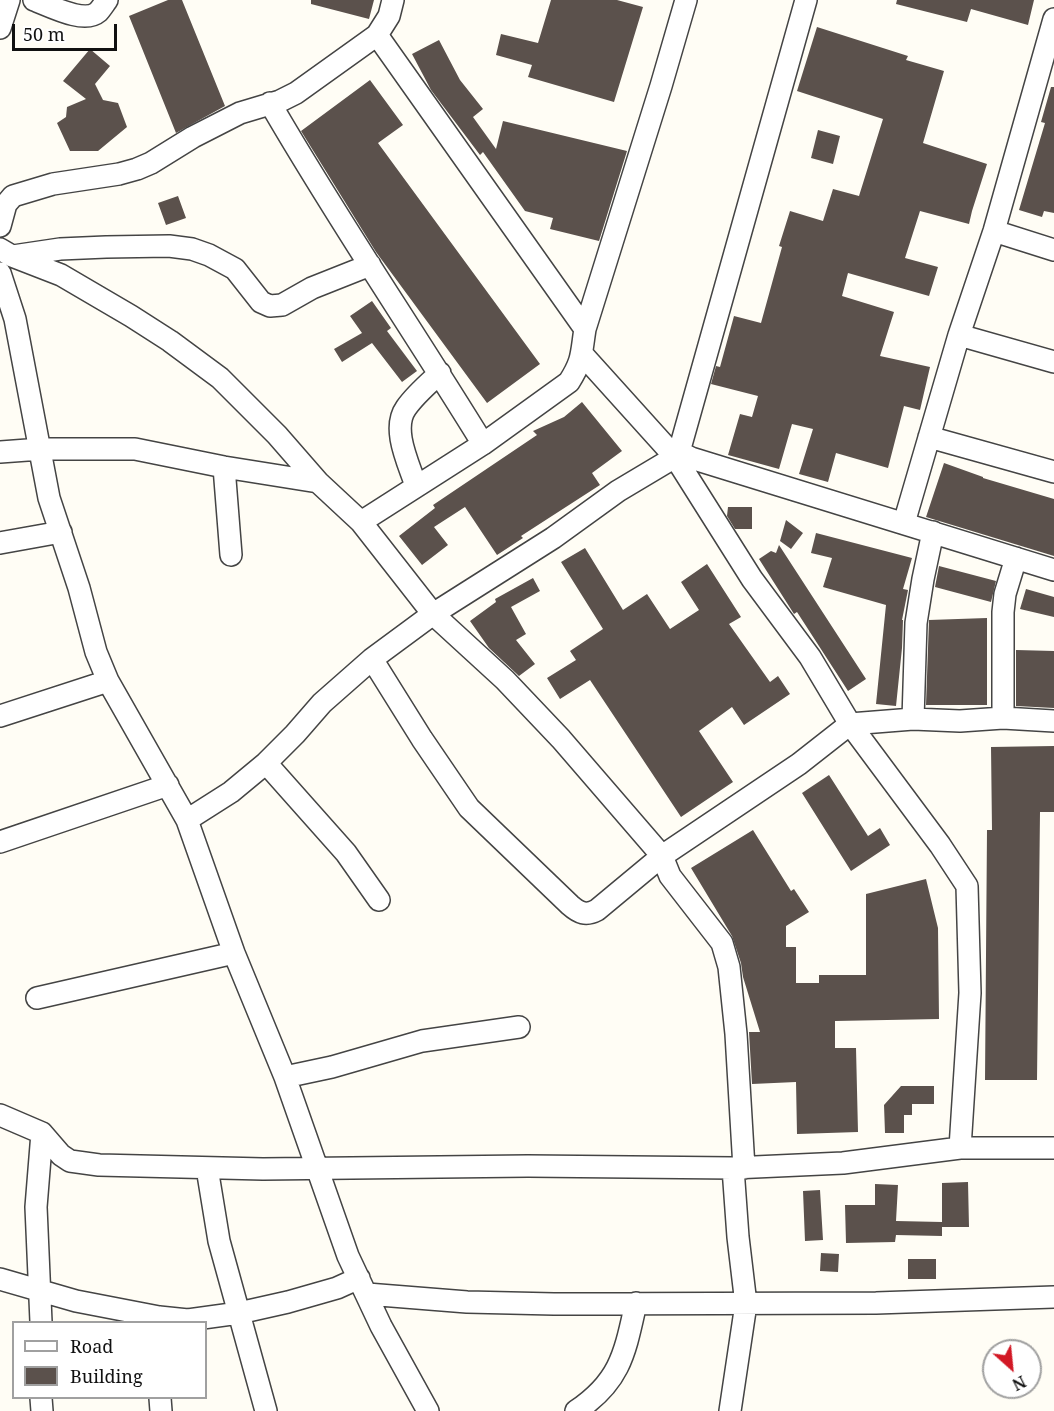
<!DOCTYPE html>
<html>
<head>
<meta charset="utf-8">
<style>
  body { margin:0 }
  #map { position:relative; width:1054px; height:1411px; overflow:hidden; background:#fffdf5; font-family:"Noto Serif",serif }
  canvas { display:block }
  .legend { position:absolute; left:12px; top:1321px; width:195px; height:78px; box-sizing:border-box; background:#fff; border:2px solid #a0a0a0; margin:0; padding:8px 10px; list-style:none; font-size:18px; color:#111 }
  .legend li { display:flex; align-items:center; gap:12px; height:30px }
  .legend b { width:30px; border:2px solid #a0a0a0 }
  .north { position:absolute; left:982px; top:1339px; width:60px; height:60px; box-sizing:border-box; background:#fff; border:2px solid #a0a0a0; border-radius:50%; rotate:153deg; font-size:16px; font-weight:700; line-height:24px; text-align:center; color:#111 }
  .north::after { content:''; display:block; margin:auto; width:21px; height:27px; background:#d21825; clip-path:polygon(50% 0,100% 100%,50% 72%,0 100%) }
  .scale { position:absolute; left:12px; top:24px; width:105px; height:27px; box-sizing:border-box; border:3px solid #111; border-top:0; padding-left:8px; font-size:18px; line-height:21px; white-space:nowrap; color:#111; -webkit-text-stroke:4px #fff; paint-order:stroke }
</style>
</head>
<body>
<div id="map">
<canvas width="1054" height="1411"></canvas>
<ul class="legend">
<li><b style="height:8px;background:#fff"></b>Road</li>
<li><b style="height:16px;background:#5b514c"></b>Building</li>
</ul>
<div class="north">N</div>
<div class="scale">50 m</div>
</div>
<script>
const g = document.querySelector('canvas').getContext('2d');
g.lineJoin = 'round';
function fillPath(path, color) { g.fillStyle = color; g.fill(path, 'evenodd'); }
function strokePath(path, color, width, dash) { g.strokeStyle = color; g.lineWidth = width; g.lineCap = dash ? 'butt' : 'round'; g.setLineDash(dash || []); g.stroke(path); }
const building = new Path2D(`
  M 168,0 L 182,0 L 225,106 L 176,133 L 129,16 Z
  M 311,0 L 374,0 L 369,19 L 311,4 Z
  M 551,0 L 617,0 L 643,7 L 614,102 L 528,77 L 532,65 L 496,55 L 501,34 L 538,43 Z
  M 897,0 L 1034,0 L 1028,25 L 971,9 L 967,22 L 896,4 Z
  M 817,27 L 908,56 L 906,60 L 944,71 L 923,143 L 987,164 L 972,211 L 969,224 L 920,211 L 905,258 L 938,267 L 929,296 L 848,273 L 842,296 L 894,312 L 880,356 L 930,367 L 920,410 L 904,406 L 888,468 L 836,453 L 828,482 L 799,474 L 813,429 L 792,424 L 779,469 L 728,455 L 740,414 L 752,417 L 758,396 L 711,384 L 716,366 L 720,367 L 734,316 L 761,323 L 782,247 L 779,246 L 790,211 L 823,221 L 833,189 L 859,196 L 883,119 L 797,91 Z
  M 439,40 L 460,80 L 483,109 L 473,117 L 496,149 L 503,121 L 627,151 L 599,241 L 550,229 L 553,218 L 525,211 L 483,152 L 480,155 L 431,90 L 412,54 Z
  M 90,49 L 110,66 L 95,84 L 103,100 L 118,103 L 127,127 L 98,151 L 70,151 L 57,123 L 66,117 L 67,107 L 86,99 L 63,81 Z
  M 370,80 L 403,125 L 378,143 L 540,364 L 487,403 L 376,252 L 301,131 Z
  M 1051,87 L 1054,87 L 1054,213 L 1044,211 L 1042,217 L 1019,210 L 1045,123 L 1041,122 Z
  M 818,130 L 840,136 L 833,164 L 811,158 Z
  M 178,196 L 186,218 L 166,225 L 158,203 Z
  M 372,301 L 391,328 L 387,331 L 417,371 L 402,382 L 372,343 L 342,362 L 334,349 L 362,333 L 350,316 Z
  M 582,402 L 622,451 L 592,473 L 600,485 L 521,536 L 523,538 L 497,555 L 465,507 L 434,527 L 448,545 L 422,565 L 399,536 L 435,508 L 433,505 L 537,435 L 533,431 L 564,417 Z
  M 944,463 L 983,477 L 983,478 L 1054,499 L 1054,556 L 926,517 Z
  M 728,507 L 752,507 L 752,529 L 735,529 L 727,516 Z
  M 786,520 L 803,533 L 791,549 L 780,541 Z
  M 816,533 L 912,558 L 903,589 L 908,590 L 902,620 L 903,620 L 902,648 L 896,706 L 876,704 L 886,605 L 823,587 L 832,558 L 811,553 Z
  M 779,545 L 866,679 L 848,691 L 797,612 L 794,614 L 759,559 L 771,551 L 776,553 Z
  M 585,548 L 623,610 L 647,594 L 670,629 L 699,610 L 681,582 L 707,564 L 741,617 L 729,624 L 770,682 L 778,676 L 790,694 L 744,725 L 732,707 L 699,731 L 733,782 L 681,817 L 590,680 L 560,699 L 547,678 L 576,660 L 570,651 L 603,629 L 561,562 Z
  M 939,566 L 996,581 L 991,602 L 935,587 Z
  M 533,578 L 540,591 L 511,607 L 526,634 L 516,640 L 535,664 L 519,676 L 489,648 L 470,621 L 496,602 L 495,599 Z
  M 1026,589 L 1054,597 L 1054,617 L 1020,609 Z
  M 987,618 L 987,705 L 926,705 L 929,620 Z
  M 1016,650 L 1054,651 L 1054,708 L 1016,706 Z
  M 1054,746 L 1054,812 L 1040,812 L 1037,1080 L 985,1080 L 987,830 L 992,830 L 991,747 Z
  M 829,775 L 868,836 L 880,828 L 890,845 L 851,871 L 802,793 Z
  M 753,830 L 791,891 L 794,889 L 809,912 L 786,926 L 786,947 L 796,947 L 796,983 L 819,983 L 819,975 L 866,975 L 866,894 L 926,879 L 938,928 L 939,1019 L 835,1021 L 835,1048 L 856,1048 L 858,1132 L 797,1134 L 796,1082 L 752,1084 L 749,1032 L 760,1032 L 743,977 L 741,963 L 732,936 L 691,868 Z
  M 901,1086 L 934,1086 L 934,1104 L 912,1104 L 912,1115 L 904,1115 L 904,1133 L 885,1133 L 884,1105 Z
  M 968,1182 L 969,1227 L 942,1227 L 942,1183 Z
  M 875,1184 L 898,1185 L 896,1221 L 942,1222 L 942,1236 L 896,1235 L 895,1242 L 846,1243 L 845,1205 L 875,1205 Z
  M 820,1190 L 823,1240 L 805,1241 L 803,1191 Z
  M 821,1253 L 839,1254 L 838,1272 L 820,1271 Z
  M 908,1259 L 936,1259 L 936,1279 L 908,1279 Z`);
const minor = new Path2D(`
  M 34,0 C 50,6 84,24 98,12 C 101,9 104,4 107,0
  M 0,28 L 9,0
  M 377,35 L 585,329
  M 270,103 C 337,219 413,330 483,444
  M 0,226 L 6,204 L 13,196 L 53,184 L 119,174 L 137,169 L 151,163 L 193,137 L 240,113 L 280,101 L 296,93 L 377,35 L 389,16 L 393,0
  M 994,231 L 1054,250
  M 0,249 L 12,256 L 61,275 L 131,316 L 170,341 L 220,378 L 277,435 L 318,482 L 361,522 L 433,614 L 505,680 L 561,739 L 662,856 L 670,876 L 722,943 L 729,967 L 736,1034 L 744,1168
  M 13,256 L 60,249 L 106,247 L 169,246 L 192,249 L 209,255 L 235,269 L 261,302 L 270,306 L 282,305 L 312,288 L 370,265
  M 0,273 L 15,319 L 49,498 L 79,588 L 96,652 L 108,681 L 187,820 L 234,953 L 285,1077 L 348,1256 L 381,1326 L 428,1411
  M 959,335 L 1054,362
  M 583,355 L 675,457 L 752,579 L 810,657 L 850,724 L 940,845 L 967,886 L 970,993 L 960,1148
  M 929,437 L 1054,472
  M 0,452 L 41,449 L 135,449 L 224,467 L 318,482
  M 679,452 L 691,458 L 1054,570
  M 224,467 L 231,555
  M 416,486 C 409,464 391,429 406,408 C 415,395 428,384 440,373
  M 361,522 L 483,444 L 569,382 C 583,360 581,354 585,329 L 661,86 L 686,0
  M 904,523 L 959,335 L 994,231 L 1054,19
  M 0,543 L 61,532
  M 372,659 L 422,739 L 469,808 L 570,905 C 579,913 586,916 597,910 L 662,856 L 799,764 L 850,724 L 913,719 L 960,721 L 1003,718 L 1054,721
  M 0,716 L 108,681
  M 1003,718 L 1003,612 L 1005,594 L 1016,558
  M 913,719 L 916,623 L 923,579 L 933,532
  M 266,763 L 346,853 L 379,900
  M 187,820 L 231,792 L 266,763 L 295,734 L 322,703 L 372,659 L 433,614 L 553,538 L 618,491 L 675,457 L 679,452 L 806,0
  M 0,842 L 168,785
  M 37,998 L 234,953
  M 285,1077 L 332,1067 L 422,1041 L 519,1027
  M 0,1115 L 42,1133 L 61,1155 L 70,1161 L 99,1165 L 263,1169 L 528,1166 L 733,1168 L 843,1163 L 960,1148 L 1054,1148
  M 207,1168 L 219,1241 L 266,1411
  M 0,1279 L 76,1301 L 159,1317 L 188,1320 L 239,1313 L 288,1302 L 337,1288 L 359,1278
  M 367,1294 L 467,1302 L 554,1304 L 876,1303 L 1054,1297
  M 41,1322 L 36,1207 L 42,1133
  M 41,1398 L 42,1411
  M 160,1398 L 161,1411
  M 576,1411 C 621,1381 625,1352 636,1303
  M 730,1411 L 746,1304 L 738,1237 L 733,1168`);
fillPath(building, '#5b514c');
strokePath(minor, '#444', 24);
strokePath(minor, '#fff', 21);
</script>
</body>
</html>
